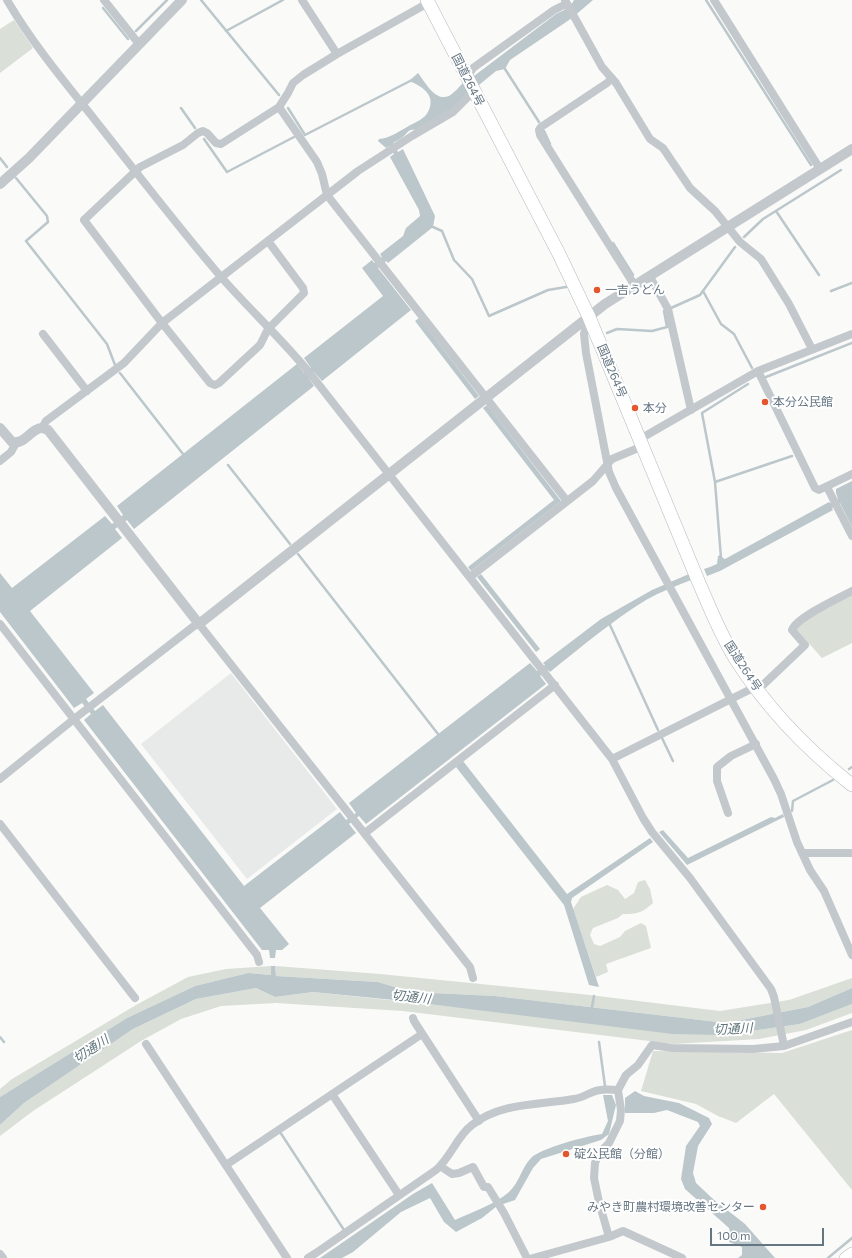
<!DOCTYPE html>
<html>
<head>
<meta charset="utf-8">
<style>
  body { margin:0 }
  #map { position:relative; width:852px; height:1258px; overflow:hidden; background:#fafaf8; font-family:Commissioner,sans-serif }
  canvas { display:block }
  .scale { position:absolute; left:710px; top:1228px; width:114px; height:18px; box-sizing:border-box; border:2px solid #657683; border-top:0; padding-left:5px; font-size:12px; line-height:14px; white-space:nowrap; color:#657683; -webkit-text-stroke:3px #fff; paint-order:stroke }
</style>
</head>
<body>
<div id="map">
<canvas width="852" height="1258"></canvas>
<div class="scale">100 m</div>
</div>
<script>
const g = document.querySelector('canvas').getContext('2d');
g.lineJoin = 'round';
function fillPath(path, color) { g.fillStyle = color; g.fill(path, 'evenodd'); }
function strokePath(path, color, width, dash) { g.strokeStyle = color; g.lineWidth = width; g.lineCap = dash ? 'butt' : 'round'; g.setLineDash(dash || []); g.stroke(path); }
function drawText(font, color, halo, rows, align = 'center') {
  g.font = font + ' Commissioner,"Noto Sans JP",sans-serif'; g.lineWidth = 4; g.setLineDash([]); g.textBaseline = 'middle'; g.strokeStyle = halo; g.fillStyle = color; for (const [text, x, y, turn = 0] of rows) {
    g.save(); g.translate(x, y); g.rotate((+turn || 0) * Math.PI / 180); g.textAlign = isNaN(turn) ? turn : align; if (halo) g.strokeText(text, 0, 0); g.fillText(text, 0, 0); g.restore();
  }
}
const built = new Path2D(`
  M 231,673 L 337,809 L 247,879 L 141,744 Z`);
const green = new Path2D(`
  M 14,20 L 33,48 L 0,73 L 0,29 Z
  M 852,595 L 852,643 L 822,658 L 796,629 L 810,617 Z
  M 645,880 L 650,889 L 653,903 C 642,913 637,914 623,914 L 618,918 L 593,928 L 590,935 L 594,944 L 600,946 L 620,937 L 625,931 L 641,923 L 646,926 L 651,948 L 606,964 L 608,972 L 596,977 L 573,909 L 581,897 L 607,885 L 618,890 L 625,899 L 634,893 L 638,882 Z
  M 271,966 L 271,975 L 248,973 L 195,986 L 127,1018 L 0,1097 L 0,1089 L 12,1079 L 136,1005 L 188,977 L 226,969 Z
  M 275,966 L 380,974 L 581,994 L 720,1011 L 789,1000 L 852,978 L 852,988 L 808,1007 L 726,1023 L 495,996 L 411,992 L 378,982 L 276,976 Z
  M 256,988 L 275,997 L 313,992 L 723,1035 L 800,1024 L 852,1004 L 852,1013 L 806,1030 L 759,1039 L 674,1044 L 403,1011 L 276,1003 L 221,1006 L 181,1019 L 141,1041 L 33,1111 L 0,1136 L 0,1125 L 24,1103 L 133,1029 L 196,999 Z
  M 852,1030 L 852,1190 L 774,1094 L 736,1123 L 718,1116 L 696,1104 L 641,1091 L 653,1051 L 782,1053 Z`);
const water = new Path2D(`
  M 574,0 L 593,0 L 572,18 L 510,60 L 505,69 L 496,71 L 479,85 L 474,76 L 556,14 C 564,10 570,8 574,0 Z
  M 418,73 C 425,82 435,102 449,96 C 454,93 459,87 463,83 L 468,92 L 451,109 L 415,130 C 409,129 408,132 404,136 C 401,139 396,141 393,143 L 398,152 L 403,149 L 435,216 L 433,227 L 388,263 L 386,261 L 378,268 L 411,310 L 322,381 L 314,372 L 308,377 L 314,386 L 134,529 L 127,520 L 115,529 L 122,538 L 30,611 L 94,693 L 86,699 L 95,711 L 103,705 L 244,886 L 340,812 L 346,820 L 356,813 L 349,803 L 530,663 L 537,671 L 545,665 L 543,663 L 601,619 L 652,590 L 689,574 L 691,580 C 676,586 660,592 646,600 C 612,621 581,647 550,672 L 548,670 L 540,676 L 546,684 L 366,824 L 359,816 L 349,824 L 356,833 L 260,908 L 289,944 L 282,950 L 276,950 L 275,958 L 270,958 L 269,950 L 262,950 L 84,720 L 91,714 L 82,703 L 74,708 L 0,612 L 0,573 L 12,588 L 105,516 L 112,524 L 123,515 L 117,506 L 297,364 L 304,373 L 311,368 L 304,358 L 383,296 L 362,268 L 372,260 L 374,263 L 382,257 L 380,254 L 403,236 L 406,228 L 420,216 L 419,210 L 390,157 L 394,154 L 389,146 L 386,148 L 378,141 L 379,139 C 390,138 398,132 407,127 C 412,124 422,120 426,115 C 438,98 425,87 409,81 Z
  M 419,318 L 479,396 L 475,399 L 415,321 Z
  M 487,405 L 561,501 L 471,571 L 468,567 L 554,500 L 483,408 Z
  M 852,481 L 852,527 L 840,503 L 832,508 L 833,510 L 720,571 L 707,576 L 704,569 L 710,567 L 717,564 L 718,556 L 721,555 L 723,558 L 725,559 L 829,502 L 830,503 L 838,499 L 836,493 L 836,489 Z
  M 481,574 L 540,649 L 536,652 L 477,577 Z
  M 463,761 L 567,894 L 650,838 L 653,842 L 572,898 L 571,902 L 599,987 L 589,985 L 564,905 L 456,767 Z
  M 783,814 L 784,817 L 687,865 L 659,832 L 663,830 L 688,858 L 771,817 L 775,818 Z
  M 271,966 L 275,966 L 276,976 L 378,982 L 411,992 L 495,996 L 726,1023 L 808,1007 L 852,988 L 852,1004 L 800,1024 L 723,1035 L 673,1034 L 404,1001 L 313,992 L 275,997 L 256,988 L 196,999 L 133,1029 L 24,1103 L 0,1125 L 0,1097 L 127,1018 L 195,986 L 248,973 L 271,975 Z
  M 635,1091 L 644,1096 L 679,1103 L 709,1118 L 712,1124 L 698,1146 L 693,1173 L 696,1183 L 713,1199 L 745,1224 L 775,1258 L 738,1258 L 742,1255 L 742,1247 L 729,1242 L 731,1236 L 729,1228 L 685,1189 L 681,1179 L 686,1146 L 700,1126 L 698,1122 L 667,1110 L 654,1113 L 625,1113 L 625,1098 Z
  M 603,1095 L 612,1095 L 616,1105 L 609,1134 L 601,1140 L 541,1159 L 533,1168 L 515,1200 L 497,1206 L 482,1218 L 456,1232 L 444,1222 L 430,1198 L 401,1212 L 353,1252 L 342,1258 L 320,1258 L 413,1194 L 432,1183 L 455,1220 C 472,1212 496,1204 509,1192 C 519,1183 522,1167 531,1158 C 541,1148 587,1136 602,1134 L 608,1121 Z`);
const stream = new Path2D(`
  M 201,0 L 279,95
  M 706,0 L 811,165
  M 103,8 L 128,39
  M 136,31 L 167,0
  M 226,31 L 283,0
  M 505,69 L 539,122
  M 181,108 L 195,128
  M 288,108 L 305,135 L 412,80
  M 544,131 L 550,144
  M 204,139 L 227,172 L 294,137
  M 0,158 L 7,167
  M 16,178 L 47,216 L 48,222 L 26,241 L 107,344 L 115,365
  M 776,211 L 819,275
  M 433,227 L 442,231 L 454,260 L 472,279 L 489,316 L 548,290 L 566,287
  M 744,237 L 763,219 L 841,170
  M 613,243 L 633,275
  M 703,291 L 721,324 L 734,334 L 752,368
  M 831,291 L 852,283
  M 671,308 L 700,295 L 735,247
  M 607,333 L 617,329 L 652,331 L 667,327 L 664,311
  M 120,373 L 183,454
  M 766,377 L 852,343
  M 228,465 L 290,544
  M 715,482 L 792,456
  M 298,554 L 438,734
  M 721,558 L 715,482 L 702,413 L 748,384
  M 610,625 L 658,730
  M 662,738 L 673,761
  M 849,769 L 852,767
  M 792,811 L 793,801 L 833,780
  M 592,1007 L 594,996
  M 0,1037 L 4,1042
  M 599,1042 L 605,1086
  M 280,1132 L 344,1230
  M 828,1258 L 852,1238`);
const minor = new Path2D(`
  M 7,0 C 32,43 64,81 95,120 C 137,173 178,227 222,278 C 251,311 284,341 312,376 L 612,759 L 643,818 L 652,832 L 690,878 L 771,989 L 774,997 L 784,1046
  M 104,0 L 139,44
  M 565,0 L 602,67 L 616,83 L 650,139 L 663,148 L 690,188 L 715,211 L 740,242 L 761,259 L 789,304 L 812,349
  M 714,0 L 820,169
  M 337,54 L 428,3
  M 467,77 L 473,68 L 554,10 L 566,4
  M 611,79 L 607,83 L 541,127 L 539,130 L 540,135 L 635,286
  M 279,107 L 317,162 L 322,174 L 327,195 L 567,501
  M 268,241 L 303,288 L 304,293 L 268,329 L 260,345 L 219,383 L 215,385 L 210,383 L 162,323 L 84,220 L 140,167 L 183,145 L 198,133 L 203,131 L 207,133 L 216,143 L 221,144 L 279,107 L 288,93 L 293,83 L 303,75 L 337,54 L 302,0
  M 650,277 L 668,309 L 691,410
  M 589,317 L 584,334 L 586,353 L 609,472 L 616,488 L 774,779 L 781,794 L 797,842 L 810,870 L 824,891 L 852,955
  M 43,334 L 87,391
  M 758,371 L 815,488 L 819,490 L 852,474
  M 42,428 L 46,421 L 124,363 L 162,323 L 358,171 L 412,136 L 453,112 L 474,91
  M 640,439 L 758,371 L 852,334
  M 0,461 L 11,452 L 16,443
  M 827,487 L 852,536
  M 470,577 L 593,481 L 612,459 L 643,446
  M 0,624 L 257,955 L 259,962
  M 612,759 L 749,690 L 756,689 L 763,685 L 805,645 L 792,630 C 797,617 839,598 852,591
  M 0,779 L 74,719 L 194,626 L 199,624 L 470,967 L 473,978
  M 728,813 L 717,781 L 717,767 L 731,756 L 756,744
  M 0,824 L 135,998
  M 365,833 L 555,685
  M 802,853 L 852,853
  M 413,1018 L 414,1021 L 479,1121
  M 146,1044 L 287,1258
  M 332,1094 L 399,1195
  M 226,1165 L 422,1034
  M 440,1166 L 452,1174 L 459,1173 L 473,1167 L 484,1187 L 488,1187 L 504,1213 L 527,1258
  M 609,1237 L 599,1202 L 594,1178 L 595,1163 L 599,1153 L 609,1143 L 620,1121 L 621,1110 L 618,1090 L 626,1075 L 638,1065 L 652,1045 L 672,1048 L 753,1049 L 784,1046 L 852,1022
  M 0,1254 L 3,1258
  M 308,1258 L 316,1253 L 436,1170 C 451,1157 457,1136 472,1125 C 501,1102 540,1105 574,1099 C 583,1098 591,1091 600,1090 C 606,1089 613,1090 618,1090
  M 533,1258 L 609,1237 L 623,1231 L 682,1258`);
const tertiary = new Path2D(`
  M 0,184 L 29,158 L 182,0
  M 0,428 L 12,442 C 25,445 31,428 42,428 C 43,428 48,430 48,430 L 199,624 L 605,304 L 852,149`);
const secondary = new Path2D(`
  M 845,1258 L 852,1253`);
const trunk = new Path2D(`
  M 427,0 L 559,254 L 589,317 L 699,583 C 710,608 720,634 735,658 C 766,707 806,749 852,785`);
const markers = [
  [597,290,4,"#e4572e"],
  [765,402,4,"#e4572e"],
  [635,408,4,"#e4572e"],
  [566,1154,4,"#e4572e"],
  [763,1207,4,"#e4572e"]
];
const streetNames = [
  ["国道264号",468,80,63],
  ["国道264号",612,371,67],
  ["国道264号",743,666,57]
];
const poiNames = [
  ["一吉うどん",605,290],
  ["本分公民館",773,402],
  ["本分",643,408],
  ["碇公民館（分館）",574,1154],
  ["みやき町農村環境改善センター",755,1207,"right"]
];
const waterNames = [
  ["切通川",411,997,7],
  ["切通川",733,1029,-3],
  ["切通川",91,1049,-33]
];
fillPath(built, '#e8e9e9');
fillPath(green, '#dadfd7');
fillPath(water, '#bbc7cb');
strokePath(stream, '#bbc7cb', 2.5);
strokePath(secondary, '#b3babf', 12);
strokePath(trunk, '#b4b9bd', 14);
strokePath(minor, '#c3c8cc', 8);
strokePath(tertiary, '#c3c8cc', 10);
strokePath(secondary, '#fff', 11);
strokePath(trunk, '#fff', 13);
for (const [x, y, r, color] of markers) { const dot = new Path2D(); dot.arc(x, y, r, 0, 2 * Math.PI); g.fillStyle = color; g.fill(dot); strokePath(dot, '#fff', 1.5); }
drawText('12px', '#657683', '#fff', streetNames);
drawText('12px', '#657683', '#fff', poiNames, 'left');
drawText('italic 13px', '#60757c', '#fff', waterNames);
</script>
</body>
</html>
